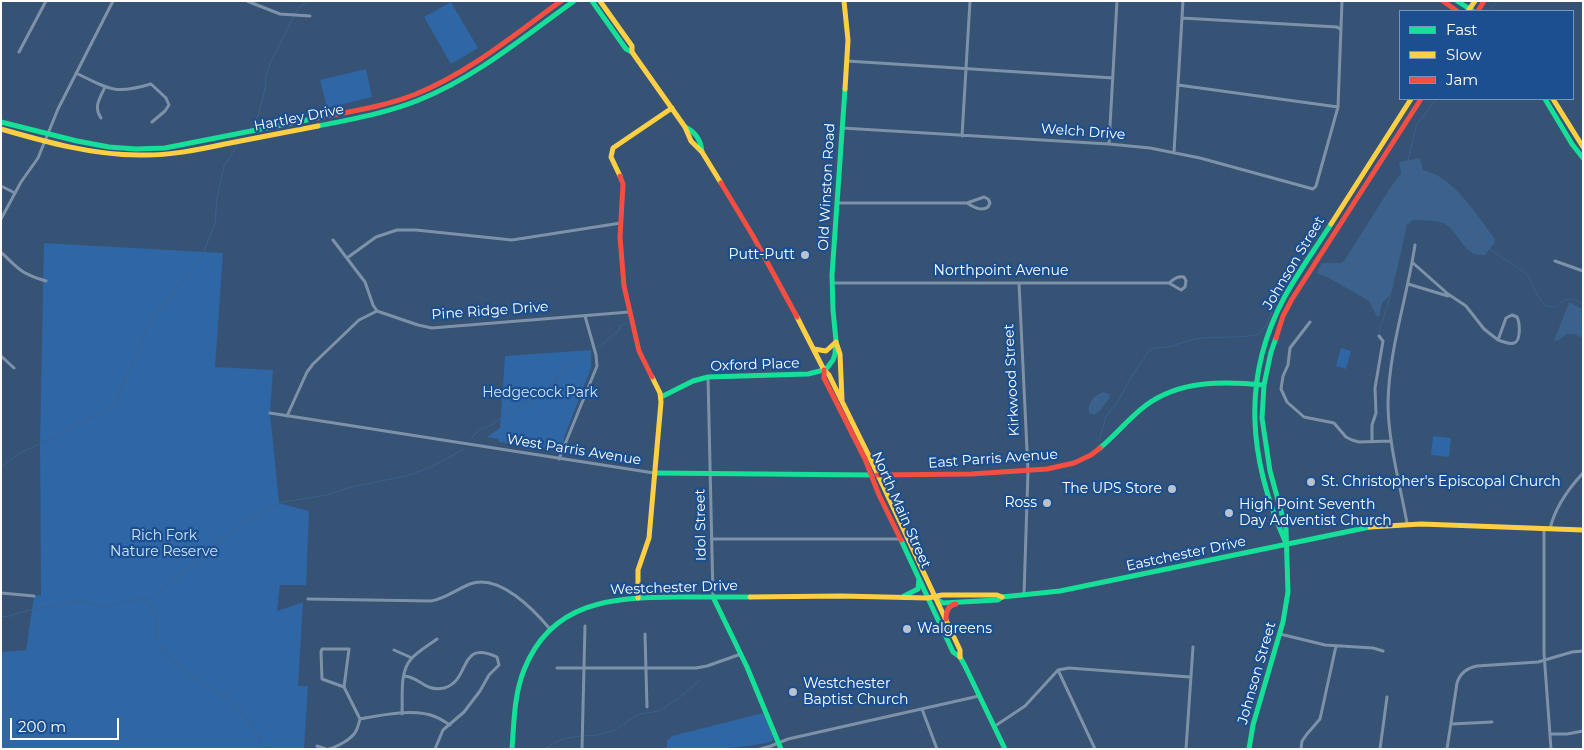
<!DOCTYPE html>
<html>
<head>
<meta charset="utf-8">
<style>
  body { margin:0 }
  #map { position:relative; width:1584px; height:750px; overflow:hidden; background:#365274; font-family:Montserrat,sans-serif }
  canvas { display:block }
  .frame { position:absolute; inset:0; border:2px solid #fff; pointer-events:none }
  .legend { position:absolute; left:1399px; top:10px; width:175px; height:90px; box-sizing:border-box; background:#1b4f8f; border:1px solid #7695bc; margin:0; padding:6px 9px; list-style:none; font-size:15px; color:#fff }
  .legend li { display:flex; align-items:center; gap:10px; height:25px }
  .legend b { width:25px; border:1px solid #7695bc }
  .scale { position:absolute; left:10px; top:718px; width:109px; height:22px; box-sizing:border-box; border:2px solid #fff; border-top:0; padding-left:6px; font-size:15px; line-height:18px; white-space:nowrap; color:#fff; -webkit-text-stroke:4px #1b4f8f; paint-order:stroke }
</style>
</head>
<body>
<div id="map">
<canvas width="1584" height="750"></canvas>
<div class="frame"></div>
<ul class="legend">
<li><b style="height:6px;background:#16e098"></b>Fast</li>
<li><b style="height:6px;background:#ffcf43"></b>Slow</li>
<li><b style="height:6px;background:#f24e42"></b>Jam</li>
</ul>
<div class="scale">200 m</div>
</div>
<script>
const g = document.querySelector('canvas').getContext('2d');
g.lineJoin = 'round';
function fillPath(path, color) { g.fillStyle = color; g.fill(path, 'evenodd'); }
function strokePath(path, color, width, dash) { g.strokeStyle = color; g.lineWidth = width; g.lineCap = dash ? 'butt' : 'round'; g.setLineDash(dash || []); g.stroke(path); }
function drawText(font, color, halo, rows, align = 'center') {
  g.font = font + ' Montserrat,sans-serif'; g.lineWidth = 4.5; g.setLineDash([]); g.textBaseline = 'middle'; g.strokeStyle = halo; g.fillStyle = color; for (const [text, x, y, turn = 0] of rows) {
    g.save(); g.translate(x, y); g.rotate((+turn || 0) * Math.PI / 180); g.textAlign = isNaN(turn) ? turn : align; if (halo) g.strokeText(text, 0, 0); g.fillText(text, 0, 0); g.restore();
  }
}
const green = new Path2D(`
  M 451,2 L 478,48 L 451,64 L 424,17 Z
  M 366,69 L 372,97 L 327,108 L 320,80 Z
  M 44,243 L 223,253 L 215,367 L 273,370 L 270,413 L 279,503 L 309,511 L 306,585 L 280,585 L 277,611 L 303,602 L 298,686 L 308,686 L 304,749 L 1,749 L 1,652 L 26,650 L 34,596 L 41,595 L 40,443 Z
  M 1341,348 L 1351,351 L 1346,369 L 1336,366 Z
  M 591,350 L 591,368 L 564,438 L 563,451 L 499,442 L 499,439 L 487,437 L 500,428 L 505,356 Z
  M 1433,436 L 1451,438 L 1449,457 L 1431,455 Z
  M 763,713 L 773,737 L 773,741 C 740,750 702,749 667,749 L 667,741 L 672,736 Z`);
const water = new Path2D(`
  M 1420,158 L 1423,170 C 1452,176 1475,212 1492,235 L 1495,240 L 1494,244 L 1485,255 C 1463,257 1460,233 1445,224 C 1437,220 1422,220 1413,220 L 1407,225 L 1397,270 L 1390,295 L 1383,302 L 1381,307 L 1380,316 L 1377,317 L 1369,301 L 1327,277 L 1316,273 L 1322,263 L 1340,263 L 1344,261 L 1392,185 L 1401,174 L 1399,162 Z
  M 1569,302 L 1583,309 L 1583,338 L 1574,334 L 1567,334 L 1559,340 L 1554,341 Z
  M 1103,392 L 1109,394 L 1110,397 C 1105,404 1101,411 1094,415 L 1089,413 C 1087,404 1094,395 1103,392 Z`);
const stream = new Path2D(`
  M 1489,11 L 1498,1
  M 250,130 L 259,113 L 265,89 L 266,75 L 271,61 L 296,12 L 299,8 L 308,1
  M 1408,161 L 1416,126 L 1436,99
  M 1490,249 C 1500,258 1517,265 1526,274 C 1536,283 1535,307 1555,307 C 1567,298 1569,295 1583,305
  M 1379,333 L 1394,282
  M 597,348 L 618,331 L 621,325 L 628,323
  M 471,439 L 475,434 L 481,429 L 491,425 L 504,416 L 514,411 L 522,404 L 535,398 L 544,391 L 552,384 L 565,368 L 591,354
  M 1099,441 L 1106,416 L 1116,405 L 1129,381 L 1149,351 C 1155,347 1161,348 1167,347 C 1179,344 1189,340 1201,338 C 1220,336 1241,339 1259,334 L 1267,324 L 1290,266 L 1293,265 L 1301,267
  M 1,467 L 20,453 L 66,432 L 84,419 L 109,410 L 115,403 L 153,316 L 179,286 L 202,256 L 215,224 L 217,198 L 224,166 L 238,144
  M 146,600 L 156,614 L 157,628 L 156,639 L 168,657 L 193,677 L 229,699 L 249,721 L 265,749
  M 1,617 L 10,616 L 18,613 L 38,608 L 54,607 L 75,601 L 84,601 L 97,606 L 105,607 L 129,601 L 152,598 L 245,521 L 269,508 L 283,502 L 327,495 L 351,487 L 406,476 L 429,468 L 464,449
  M 584,736 L 597,735 L 614,730 L 639,714 L 659,711 L 680,697 L 700,680
  M 544,749 L 562,739 L 580,736`);
const street = new Path2D(`
  M 247,1 L 280,14 L 310,16
  M 1182,18 L 1337,27 L 1340,29
  M 19,52 L 46,1
  M 847,61 L 1113,78
  M 76,73 C 109,89 114,95 151,84 L 166,98 L 169,105 L 165,111 L 152,122
  M 1178,85 L 1338,107
  M 101,118 C 93,107 100,98 105,87
  M 842,128 L 1109,144 L 1150,148 L 1200,158 L 1313,189 L 1316,186 L 1338,107 L 1342,1
  M 962,136 L 970,1
  M 1109,144 L 1117,1
  M 1174,152 L 1183,1
  M 1,186 L 15,193
  M 838,203 L 967,203 L 984,197 L 988,199 L 990,203 L 988,207 C 981,212 974,207 967,203
  M 1,219 L 21,182 L 38,158 L 58,109 L 113,1
  M 333,240 L 365,282 L 373,305 L 377,311
  M 1,252 C 18,269 22,274 46,281
  M 347,258 L 376,237 L 397,230 L 416,230 L 512,240 L 621,223
  M 1555,261 L 1583,271
  M 1413,263 L 1448,294 L 1466,306 L 1484,329 L 1498,340
  M 832,283 L 1169,283 C 1174,279 1177,276 1184,277 L 1186,281 L 1185,287 L 1181,290 L 1169,283
  M 1019,283 L 1028,471 L 1024,594
  M 1408,284 L 1448,296
  M 1512,315 L 1517,317 C 1520,323 1521,341 1514,343 C 1509,345 1502,341 1498,340 L 1506,318 Z
  M 1310,322 L 1290,348 L 1288,365 L 1283,376 L 1281,389 L 1287,402 L 1304,417 L 1334,423 L 1346,437 L 1352,440 L 1359,442 L 1391,441
  M 1,356 L 14,368
  M 708,377 L 713,597
  M 270,413 L 654,473
  M 287,416 L 307,372 L 313,364 L 359,320 L 377,311 L 418,325 L 432,328 L 629,312
  M 1372,442 L 1372,425 L 1376,413 L 1375,388 L 1383,341 L 1379,336
  M 559,459 L 597,366 L 596,355 L 585,316
  M 1407,523 C 1400,485 1388,441 1388,403 C 1389,349 1407,298 1415,245
  M 1550,529 C 1555,507 1568,489 1583,473
  M 1544,530 L 1544,653 L 1551,749
  M 712,539 L 899,539
  M 1,593 L 34,596
  M 308,599 L 431,601 C 445,599 457,589 470,584 C 499,573 534,610 550,629
  M 645,634 L 647,707
  M 1280,634 L 1325,645 L 1373,648 L 1383,651
  M 394,650 L 412,658
  M 557,668 L 696,668 L 707,666 L 741,654
  M 1058,670 L 1095,749
  M 404,676 C 420,677 424,692 444,688 C 472,680 457,639 497,657 L 499,665 L 489,675 L 480,691 L 464,712 L 443,730 L 435,749
  M 922,709 L 937,749
  M 402,714 C 403,697 399,673 411,659 C 418,651 429,645 437,639
  M 360,719 C 381,715 415,708 436,717 C 441,719 445,722 450,725
  M 1451,724 L 1492,722
  M 995,726 L 1025,706 L 1058,670 L 1069,668 L 1190,677
  M 1550,734 L 1567,734 L 1583,731
  M 317,746 L 326,749
  M 329,749 C 337,747 352,739 356,731 C 358,727 359,723 360,719 L 344,687 L 349,649 L 322,649 L 321,652 L 322,679 L 344,687
  M 582,749 L 585,626
  M 760,749 L 771,746 L 788,739 L 979,696
  M 1186,749 L 1193,647
  M 1301,749 L 1302,741 L 1307,734 L 1320,719 L 1336,646
  M 1380,749 L 1387,697
  M 1447,749 L 1457,683 C 1460,673 1467,668 1477,666 L 1538,662 L 1572,652 L 1583,651`);
const fast = new Path2D(`
  M 592,1 L 626,49 L 632,52
  M 1457,1 L 1473,11
  M 1545,99 L 1572,144 L 1583,158
  M 1,122 L 77,141 L 109,147 L 136,149 L 165,148 L 312,119
  M 318,126 C 352,119 387,113 419,100 C 476,77 524,37 574,1
  M 685,127 C 696,132 701,141 702,152
  M 661,397 L 693,381 L 708,377 L 808,374 L 820,371 L 827,368 L 833,360 L 835,354 L 836,341 L 833,310 L 832,275 L 845,89
  M 1100,448 C 1116,435 1129,418 1145,406 C 1179,380 1224,381 1264,385
  M 655,473 L 871,475
  M 901,540 L 953,652 L 960,657 L 965,666 L 1005,749
  M 1285,541 C 1249,459 1241,379 1284,298 C 1298,272 1316,248 1331,224
  M 904,596 L 918,589 L 919,579
  M 713,597 L 747,667 L 781,749
  M 935,598 L 943,603 L 998,600 L 1002,597 L 1060,591 L 1370,527
  M 512,749 C 514,723 514,695 524,670 C 551,601 613,597 678,597 C 702,597 726,597 750,597
  M 1249,749 L 1253,725 L 1283,622 L 1288,592 L 1286,529 L 1270,471 L 1262,418 L 1264,385 L 1271,352 L 1276,338`);
const slow = new Path2D(`
  M 600,1 L 632,46 L 632,52 L 685,127 L 691,141 L 702,152 L 721,183
  M 844,1 L 848,40 L 845,89
  M 1468,11 L 1475,1
  M 1553,99 L 1583,147
  M 1,129 C 46,142 92,155 139,155 C 168,156 197,150 225,144 C 256,138 287,132 318,126
  M 620,176 L 611,157 L 613,148 L 672,108
  M 1331,224 L 1411,99
  M 797,317 L 824,370 L 829,375 L 870,458 L 960,650 L 960,657
  M 814,349 L 826,351 L 836,342 L 840,354 L 842,400
  M 1370,527 L 1421,524 L 1583,530
  M 750,597 L 841,596 L 928,598 L 942,595 L 997,595 L 1002,597
  M 638,598 L 638,570 L 649,538 L 661,402 L 660,393 L 652,377`);
const jam = new Path2D(`
  M 1443,1 L 1457,11
  M 1478,11 L 1484,1
  M 312,119 C 347,112 384,107 416,94 C 470,72 515,34 561,1
  M 620,176 L 623,184 L 620,237 L 624,286 L 639,351 L 652,377
  M 721,183 L 753,236 L 797,317
  M 1276,338 L 1283,316 L 1292,299 L 1421,99
  M 824,370 L 824,378 L 865,459 L 879,495 L 901,540
  M 877,475 L 971,474 L 1047,469 L 1074,463 L 1091,455 L 1100,448
  M 946,619 C 946,612 948,605 956,604`);
const markers = [
  [805,255,5,"#b9c2ce"],
  [1311,482,5,"#b9c2ce"],
  [1172,489,5,"#b9c2ce"],
  [1047,503,5,"#b9c2ce"],
  [1229,513,5,"#b9c2ce"],
  [907,629,5,"#b9c2ce"],
  [793,692,5,"#b9c2ce"]
];
const streetNames = [
  ["Hartley Drive",299,118,-11],
  ["Welch Drive",1083,132,4],
  ["Old Winston Road",827,187,-87],
  ["Johnson Street",1294,263,-59],
  ["Northpoint Avenue",1001,271],
  ["Pine Ridge Drive",490,311,-4],
  ["Oxford Place",755,365,-2],
  ["Kirkwood Street",1012,380,-93],
  ["West Parris Avenue",574,450,9],
  ["East Parris Avenue",993,459,-4],
  ["North Main Street",901,510,66],
  ["Idol Street",701,525,-91],
  ["Eastchester Drive",1186,554,-12],
  ["Westchester Drive",674,588,-2],
  ["Johnson Street",1257,673,-74]
];
const poiNames = [
  ["Putt-Putt",795,255,"right"],
  ["St. Christopher's Episcopal Church",1321,482],
  ["The UPS Store",1162,489,"right"],
  ["Ross",1037,503,"right"],
  ["High Point Seventh",1239,505],
  ["Day Adventist Church",1239,521],
  ["Walgreens",917,629],
  ["Westchester",803,684],
  ["Baptist Church",803,700]
];
const parkNames = [
  ["Hedgecock Park",540,393],
  ["Rich Fork",164,536],
  ["Nature Reserve",164,552]
];
fillPath(green, '#2f66a5');
fillPath(water, '#3b618d');
strokePath(stream, '#3b618d', 1);
strokePath(street, '#7d92a8', 3);
strokePath(fast, '#16e098', 5);
strokePath(slow, '#ffcf43', 5);
strokePath(jam, '#f24e42', 5);
for (const [x, y, r, color] of markers) { const dot = new Path2D(); dot.arc(x, y, r, 0, 2 * Math.PI); g.fillStyle = color; g.fill(dot); strokePath(dot, '#1b4f8f', 2); }
drawText('14px', '#fff', '#1b4f8f', streetNames);
drawText('14px', '#fff', '#1b4f8f', poiNames, 'left');
drawText('14px', '#cfe3fa', '#1b4f8f', parkNames);
</script>
</body>
</html>
